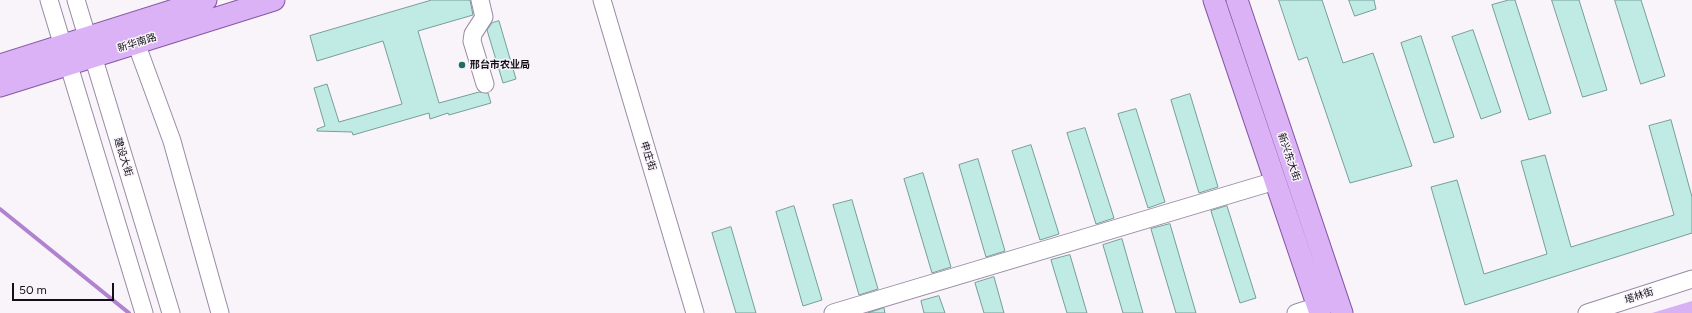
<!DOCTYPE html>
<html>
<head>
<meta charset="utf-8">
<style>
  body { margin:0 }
  #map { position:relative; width:1692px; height:313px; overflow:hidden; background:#f8f4fa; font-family:Figtree,sans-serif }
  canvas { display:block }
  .scale { position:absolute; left:12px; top:283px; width:102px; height:18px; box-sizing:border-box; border:2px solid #140e18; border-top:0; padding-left:5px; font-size:12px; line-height:14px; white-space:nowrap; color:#140e18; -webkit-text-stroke:3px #f8f4fa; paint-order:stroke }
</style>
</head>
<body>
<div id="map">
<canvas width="1692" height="313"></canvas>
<div class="scale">50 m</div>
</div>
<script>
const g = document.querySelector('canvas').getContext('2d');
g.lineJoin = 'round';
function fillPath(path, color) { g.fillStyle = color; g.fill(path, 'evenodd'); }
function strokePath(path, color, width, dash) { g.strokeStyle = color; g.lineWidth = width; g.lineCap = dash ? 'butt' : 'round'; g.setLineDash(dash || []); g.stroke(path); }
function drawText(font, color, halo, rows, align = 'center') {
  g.font = font + ' Figtree,"Noto Sans SC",sans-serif'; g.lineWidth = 3; g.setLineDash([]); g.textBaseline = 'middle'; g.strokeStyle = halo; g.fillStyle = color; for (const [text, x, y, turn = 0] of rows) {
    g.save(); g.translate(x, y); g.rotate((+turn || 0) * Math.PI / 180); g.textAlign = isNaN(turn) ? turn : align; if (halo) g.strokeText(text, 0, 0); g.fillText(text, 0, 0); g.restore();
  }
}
const green = new Path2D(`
  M 1692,301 L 1692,313 L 1652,313 Z`);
const stream = new Path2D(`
  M 0,209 L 129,313`);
const building = new Path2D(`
  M 432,0 L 470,0 L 473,15 L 418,31 L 439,103 L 479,92 L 488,93 L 491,103 L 449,115 L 448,113 L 430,119 L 429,113 L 353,135 L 352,132 L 317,131 L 317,129 L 325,126 L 314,88 L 327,84 L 339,122 L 402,104 L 383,41 L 317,61 L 310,36 Z
  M 1279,0 L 1322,0 L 1343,63 L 1373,53 L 1412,166 L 1350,183 L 1307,57 L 1299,60 Z
  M 1349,0 L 1374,0 L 1376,9 L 1355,16 Z
  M 1509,0 L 1515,0 L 1551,113 L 1529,120 L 1492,5 Z
  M 1552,0 L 1579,0 L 1607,90 L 1583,97 Z
  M 1615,0 L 1641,0 L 1665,76 L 1641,84 Z
  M 499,21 L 516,79 L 503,83 L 487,30 L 492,23 Z
  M 1473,30 L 1501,112 L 1481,119 L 1452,37 Z
  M 1421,36 L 1454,137 L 1434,143 L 1401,43 Z
  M 1190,94 L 1218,187 L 1199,193 L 1171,100 Z
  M 1136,109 L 1165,202 L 1148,208 L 1118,114 Z
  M 1671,120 L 1692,197 L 1692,233 L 1465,305 L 1431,187 L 1457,180 L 1484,274 L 1547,254 L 1521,161 L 1545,155 L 1571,247 L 1674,215 L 1649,126 Z
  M 1085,128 L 1114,218 L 1096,224 L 1067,133 Z
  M 1031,145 L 1059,234 L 1040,240 L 1012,151 Z
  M 978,159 L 1005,251 L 986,257 L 959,165 Z
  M 923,173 L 951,267 L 932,273 L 904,179 Z
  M 852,200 L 878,289 L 859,295 L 833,205 Z
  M 794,206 L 822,300 L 803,306 L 776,212 Z
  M 1227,206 L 1256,298 L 1240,303 L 1211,211 Z
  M 1170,224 L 1196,313 L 1176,313 L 1151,229 Z
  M 731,227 L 756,313 L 736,313 L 712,233 Z
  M 1122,239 L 1143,313 L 1123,313 L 1103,245 Z
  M 1070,255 L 1087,313 L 1067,313 L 1051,260 Z
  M 994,277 L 1004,313 L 984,313 L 975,283 Z
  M 939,296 L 945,313 L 924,313 L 921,301 Z
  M 884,308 L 885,313 L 868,313 Z`);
const minor = new Path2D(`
  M 49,0 L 144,313
  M 76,0 L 171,313
  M 480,0 L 484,17 L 473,34 L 472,41 L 485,84
  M 602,0 L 695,313
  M 136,43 L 172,141 L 220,313
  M 833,313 L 1275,181
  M 1296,313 L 1318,306
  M 1587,313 L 1692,279`);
const major = new Path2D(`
  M 1214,0 L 1320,313
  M 1237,0 L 1342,313
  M 0,65 L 206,0
  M 0,86 L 274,0`);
const markers = [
  [462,65,4,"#226c64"]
];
const streetNames = [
  ["新华南路",137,43,-17],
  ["申庄街",648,156,73],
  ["建设大街",123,157,73],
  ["新兴东大街",1289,157,71],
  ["塔林街",1639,296,-18]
];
const poiNames = [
  ["邢台市农业局",470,65]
];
fillPath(green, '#d8b0f4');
strokePath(stream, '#b082cf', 4);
fillPath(building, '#c0ebe5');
strokePath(building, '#759e98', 1);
strokePath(minor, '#9a8aa6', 19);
strokePath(major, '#8657a3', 23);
strokePath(minor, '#fff', 17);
strokePath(major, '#dbb2f5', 21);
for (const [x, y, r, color] of markers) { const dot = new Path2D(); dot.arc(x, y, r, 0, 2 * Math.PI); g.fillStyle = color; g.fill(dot); strokePath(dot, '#f8f4fa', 1.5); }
drawText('10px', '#140e18', '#f8f4fa', streetNames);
drawText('bold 10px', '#140e18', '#f8f4fa', poiNames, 'left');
</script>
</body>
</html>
